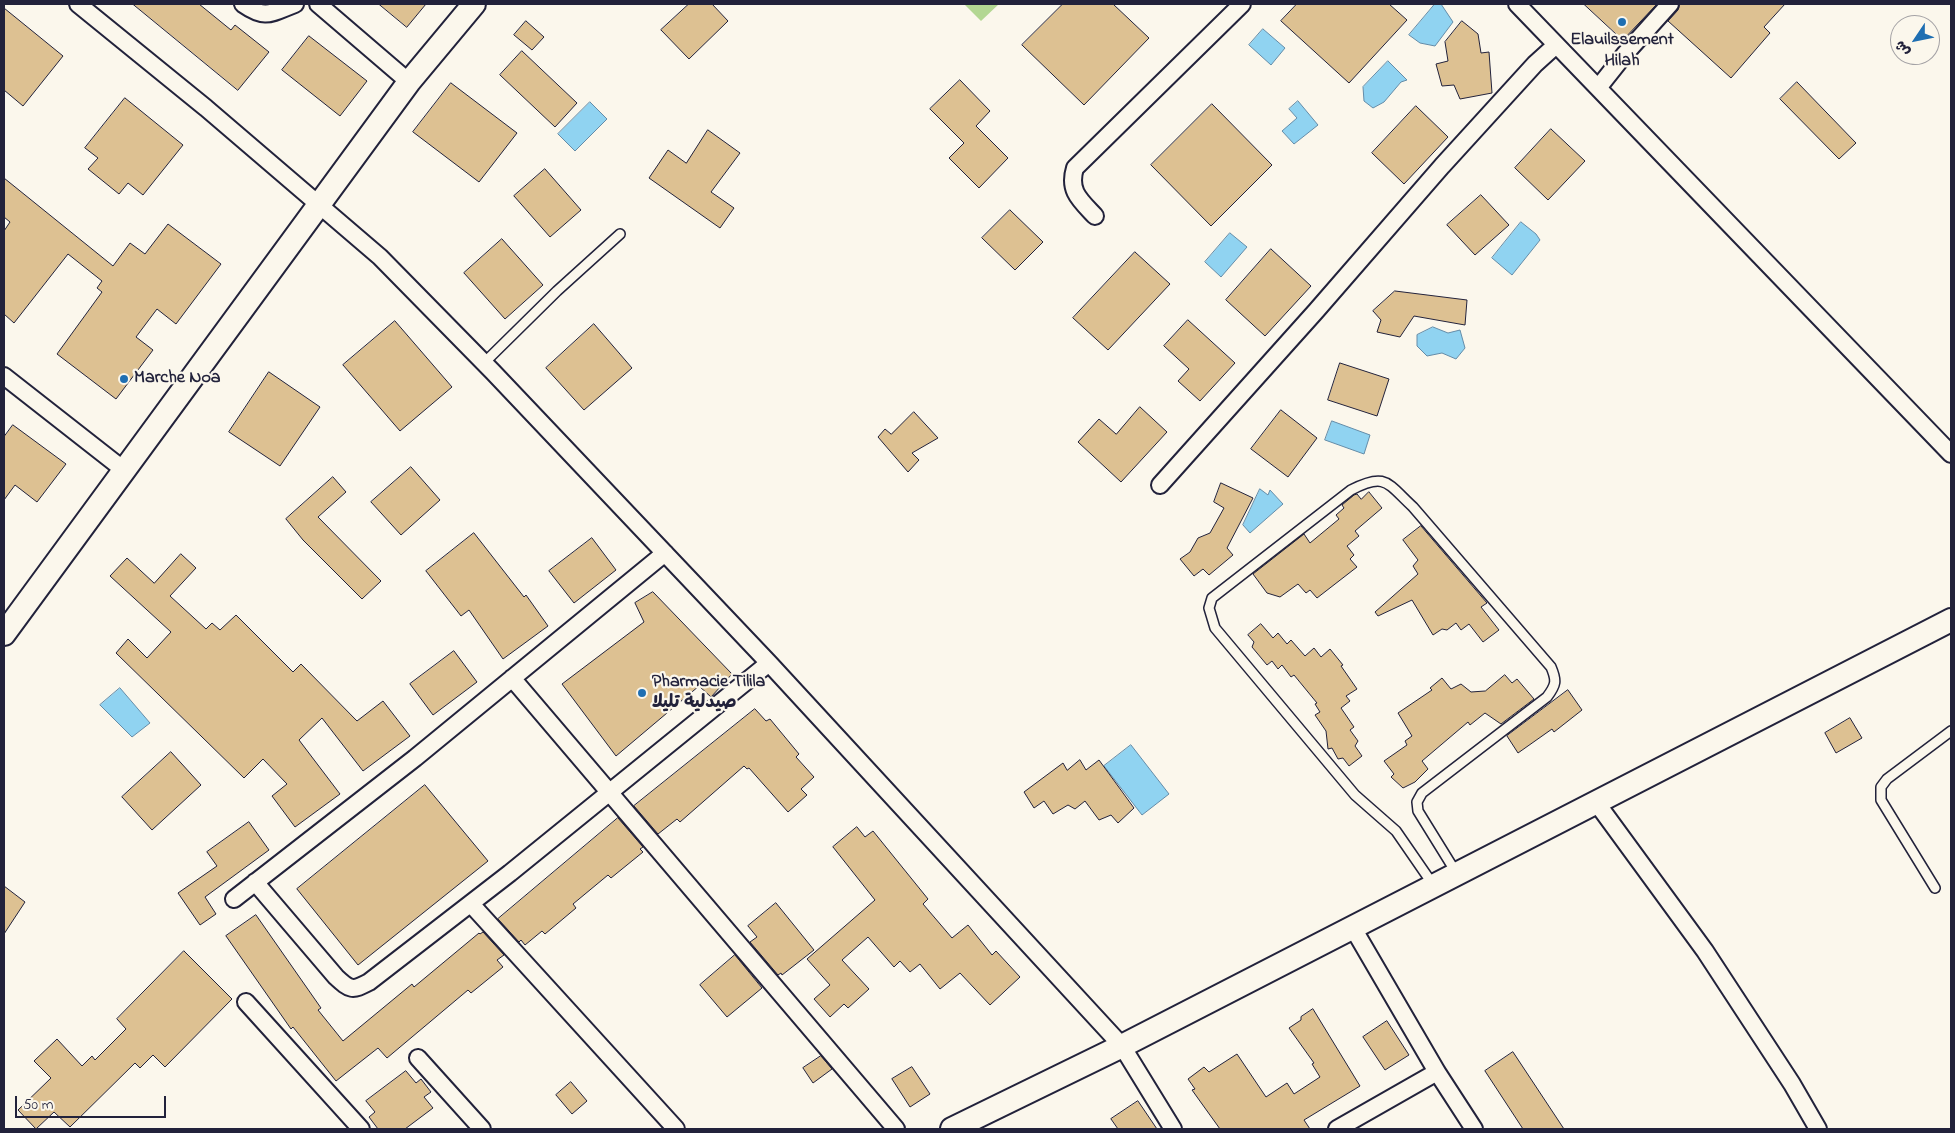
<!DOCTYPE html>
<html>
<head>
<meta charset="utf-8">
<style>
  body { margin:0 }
  #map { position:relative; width:1955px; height:1133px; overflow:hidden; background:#fbf7ec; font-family:"Indie Flower","Playpen Sans Arabic",sans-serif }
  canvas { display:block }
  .frame { position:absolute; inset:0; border:5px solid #22223b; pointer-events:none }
  .north { position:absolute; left:1890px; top:15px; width:50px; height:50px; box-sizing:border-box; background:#fbf7ec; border:1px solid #a4a2a5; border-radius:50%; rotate:236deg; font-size:14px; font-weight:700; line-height:20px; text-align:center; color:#22223b }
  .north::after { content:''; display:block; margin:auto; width:18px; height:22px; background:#1f6fb2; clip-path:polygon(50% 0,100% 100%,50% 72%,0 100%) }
  .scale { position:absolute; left:15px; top:1096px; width:151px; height:22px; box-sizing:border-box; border:2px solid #22223b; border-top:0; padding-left:6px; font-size:15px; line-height:18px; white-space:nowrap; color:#22223b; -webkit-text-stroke:4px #fbf7ec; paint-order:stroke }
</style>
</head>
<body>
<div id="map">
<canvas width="1955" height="1133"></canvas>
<div class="frame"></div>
<div class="north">ش</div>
<div class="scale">50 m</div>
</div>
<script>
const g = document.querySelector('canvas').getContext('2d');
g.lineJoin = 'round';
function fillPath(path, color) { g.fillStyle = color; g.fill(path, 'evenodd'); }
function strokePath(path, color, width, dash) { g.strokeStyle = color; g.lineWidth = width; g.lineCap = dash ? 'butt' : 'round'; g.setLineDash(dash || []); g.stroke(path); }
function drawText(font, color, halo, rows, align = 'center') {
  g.font = font + ' "Indie Flower","Playpen Sans Arabic",sans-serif'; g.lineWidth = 4.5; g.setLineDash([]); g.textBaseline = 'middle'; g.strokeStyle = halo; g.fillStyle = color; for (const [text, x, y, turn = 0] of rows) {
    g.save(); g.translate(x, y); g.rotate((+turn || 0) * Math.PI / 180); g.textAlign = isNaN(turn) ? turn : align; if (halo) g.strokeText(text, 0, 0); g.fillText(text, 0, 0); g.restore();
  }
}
const green = new Path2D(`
  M 964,4 L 999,4 L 981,21 Z`);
const water = new Path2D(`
  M 1435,4 L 1441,4 L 1453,22 L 1435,46 L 1420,43 L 1409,35 Z
  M 1263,29 L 1285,48 L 1271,65 L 1249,45 Z
  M 1388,61 L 1407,80 L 1401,82 L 1384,102 L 1373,108 L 1364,101 L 1363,87 Z
  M 1298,101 L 1318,125 L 1294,144 L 1282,131 L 1297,118 L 1289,109 Z
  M 590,102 L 607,119 L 575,151 L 558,134 Z
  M 1521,222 L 1536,234 L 1540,240 L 1512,275 L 1492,258 Z
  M 1230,233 L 1247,247 L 1221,277 L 1205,262 Z
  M 1433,327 L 1448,333 L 1460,330 L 1465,348 L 1456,359 L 1442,353 L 1427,356 L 1417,346 L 1417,335 Z
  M 1332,421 L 1370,435 L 1364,454 L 1325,440 Z
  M 1260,489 L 1268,495 L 1270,490 L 1283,504 L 1250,533 L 1243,525 Z
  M 120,688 L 150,723 L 132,737 L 100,705 Z
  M 1131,745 L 1169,794 L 1142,815 L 1104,766 Z`);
const building = new Path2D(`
  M 133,4 L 199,4 L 231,30 L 235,25 L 269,52 L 238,90 Z
  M 379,4 L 426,4 L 407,27 Z
  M 689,4 L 712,4 L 728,21 L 689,59 L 661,30 Z
  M 1063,4 L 1113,4 L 1149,38 L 1084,105 L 1022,45 Z
  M 1297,4 L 1389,4 L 1407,20 L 1349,83 L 1281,21 Z
  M 1584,4 L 1657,4 L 1623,40 Z
  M 1680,4 L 1785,4 L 1764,27 L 1770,33 L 1731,78 L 1668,21 L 1678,10 Z
  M 4,8 L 63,56 L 23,106 L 4,90 Z
  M 526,21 L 544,37 L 532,50 L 514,35 Z
  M 1462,21 L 1478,34 L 1481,53 L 1489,52 L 1492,93 L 1460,99 L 1454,85 L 1442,86 L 1436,64 L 1448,61 L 1445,42 Z
  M 309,36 L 367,81 L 340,116 L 282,70 Z
  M 522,51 L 577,103 L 555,127 L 500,75 Z
  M 960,80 L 990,111 L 976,126 L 1008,158 L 979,188 L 949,158 L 964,143 L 930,109 Z
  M 1797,82 L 1856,143 L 1839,159 L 1780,99 Z
  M 451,83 L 517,133 L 479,182 L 413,132 Z
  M 125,98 L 183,145 L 143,195 L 128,183 L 119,194 L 88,169 L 98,158 L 85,148 Z
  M 1212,104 L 1272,165 L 1211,226 L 1151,165 Z
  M 1416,106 L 1448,137 L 1404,184 L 1372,153 Z
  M 1551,129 L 1585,161 L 1548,200 L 1515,168 Z
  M 708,130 L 740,153 L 711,192 L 734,208 L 720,228 L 649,178 L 668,150 L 686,163 Z
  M 545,169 L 581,210 L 550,237 L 514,196 Z
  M 4,178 L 113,266 L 130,243 L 145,254 L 168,224 L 221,264 L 176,324 L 157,309 L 136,337 L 153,350 L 116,399 L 57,354 L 102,292 L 97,288 L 102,281 L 68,254 L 14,323 L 4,314 L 4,231 L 10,222 L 4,217 Z
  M 1481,195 L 1509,225 L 1475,255 L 1447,225 Z
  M 1010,210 L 1043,242 L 1015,270 L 982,238 Z
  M 502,239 L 543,285 L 505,319 L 464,273 Z
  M 1271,249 L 1311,286 L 1265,336 L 1226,300 Z
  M 1135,252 L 1170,284 L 1108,350 L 1073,318 Z
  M 1395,291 L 1467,300 L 1465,325 L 1414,316 L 1400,337 L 1377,332 L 1381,320 L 1373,311 Z
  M 1188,320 L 1235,363 L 1200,401 L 1178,381 L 1189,369 L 1164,346 Z
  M 395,321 L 452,387 L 400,431 L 343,365 Z
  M 594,324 L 632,368 L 584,410 L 546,368 Z
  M 1340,363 L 1389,379 L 1377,416 L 1328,400 Z
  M 269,372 L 320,407 L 280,466 L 229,432 Z
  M 1140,407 L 1167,432 L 1121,482 L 1078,442 L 1099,419 L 1116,434 Z
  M 1281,410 L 1317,438 L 1288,477 L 1251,449 Z
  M 914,412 L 938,438 L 912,453 L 919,460 L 908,472 L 878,437 L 885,429 L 891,434 Z
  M 13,425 L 66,464 L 37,502 L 15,485 L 4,500 L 4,437 Z
  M 411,467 L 440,500 L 401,535 L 371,502 Z
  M 333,477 L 346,492 L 318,517 L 381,581 L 362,599 L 303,540 L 286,519 Z
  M 1221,483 L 1253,498 L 1227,548 L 1233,555 L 1209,575 L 1203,569 L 1194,576 L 1180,559 L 1190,552 L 1198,538 L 1210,533 L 1224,508 L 1214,502 Z
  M 1369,492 L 1382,508 L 1355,531 L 1359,536 L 1347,546 L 1354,555 L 1350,559 L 1357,567 L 1317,598 L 1310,590 L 1306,593 L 1298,584 L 1280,597 L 1267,593 L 1253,574 L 1304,534 L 1310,543 L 1339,519 L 1336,515 L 1344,508 L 1342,505 L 1354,495 L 1357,494 L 1361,499 Z
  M 1421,526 L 1487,603 L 1481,607 L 1499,630 L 1483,642 L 1469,624 L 1461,630 L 1456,623 L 1447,630 L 1442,629 L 1433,635 L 1412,600 L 1378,616 L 1375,612 L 1418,574 L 1413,566 L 1418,560 L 1403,540 Z
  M 474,533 L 524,597 L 526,595 L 548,626 L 503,659 L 469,610 L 461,616 L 426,571 Z
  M 592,538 L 616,570 L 574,603 L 549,571 Z
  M 181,554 L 196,568 L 170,596 L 206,629 L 212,623 L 220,630 L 236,615 L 293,672 L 301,664 L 357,721 L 383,701 L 410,736 L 363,771 L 322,718 L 299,740 L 340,794 L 295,827 L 272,796 L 287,784 L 263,759 L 244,778 L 116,653 L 128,639 L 147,658 L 171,632 L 110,576 L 127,558 L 154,583 Z
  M 653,592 L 732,674 L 711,697 L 699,686 L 616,756 L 562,684 L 644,622 L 635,603 Z
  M 1261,624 L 1273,638 L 1278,633 L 1287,644 L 1291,640 L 1305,656 L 1314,648 L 1321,657 L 1330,649 L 1343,665 L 1341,666 L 1357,689 L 1346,696 L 1350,701 L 1341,708 L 1354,727 L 1350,730 L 1358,741 L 1355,746 L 1362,756 L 1349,766 L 1343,758 L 1338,759 L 1332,748 L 1328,749 L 1326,731 L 1315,715 L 1320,712 L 1315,704 L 1317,703 L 1294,675 L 1291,677 L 1282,665 L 1278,669 L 1272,661 L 1267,665 L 1252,647 L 1254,642 L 1248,635 Z
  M 454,651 L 477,682 L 433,715 L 410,684 Z
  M 1505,675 L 1512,683 L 1517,679 L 1534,699 L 1501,724 L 1485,713 L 1470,725 L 1468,722 L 1422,761 L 1428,769 L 1415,782 L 1403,788 L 1391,777 L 1394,774 L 1384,761 L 1407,745 L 1405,741 L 1412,736 L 1398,713 L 1432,690 L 1430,688 L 1442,678 L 1451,689 L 1461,684 L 1471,692 L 1485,691 Z
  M 1568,690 L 1582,710 L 1554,732 L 1552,729 L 1518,753 L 1507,736 Z
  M 755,709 L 766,721 L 770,719 L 799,754 L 796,757 L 814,777 L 801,789 L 807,795 L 788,812 L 749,768 L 747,769 L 744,766 L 680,822 L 677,819 L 658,834 L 634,806 Z
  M 1850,718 L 1862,738 L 1836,753 L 1825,733 Z
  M 171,752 L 201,785 L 152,830 L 122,797 Z
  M 1080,760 L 1086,770 L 1099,760 L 1134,808 L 1118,823 L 1111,815 L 1099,820 L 1085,801 L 1075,809 L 1068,805 L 1053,814 L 1044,801 L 1034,808 L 1024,792 L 1063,763 L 1067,770 Z
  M 425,785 L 488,861 L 358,965 L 297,889 Z
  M 618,818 L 643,847 L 640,849 L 643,852 L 611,878 L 608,875 L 573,904 L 576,908 L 545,934 L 542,931 L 525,945 L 521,940 L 519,942 L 498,919 Z
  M 249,822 L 269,850 L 205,897 L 216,914 L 200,925 L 178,893 L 217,866 L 207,852 Z
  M 857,827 L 865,837 L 873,831 L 928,899 L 923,904 L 952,938 L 968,925 L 992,955 L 996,951 L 1020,977 L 990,1005 L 960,973 L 940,989 L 920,964 L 910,972 L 900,961 L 894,967 L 868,937 L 842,960 L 869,989 L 848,1008 L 844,1004 L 830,1017 L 814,999 L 830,985 L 807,959 L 875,900 L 833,847 Z
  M 4,886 L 25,902 L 4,934 Z
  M 776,903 L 814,950 L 782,975 L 781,973 L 778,975 L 750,942 L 757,937 L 748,926 Z
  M 256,915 L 321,1008 L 318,1010 L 343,1041 L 412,984 L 414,987 L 479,933 L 480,934 L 483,932 L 504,955 L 497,960 L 503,967 L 471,993 L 468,990 L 387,1058 L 378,1048 L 336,1081 L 293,1027 L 291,1029 L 226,936 Z
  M 184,951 L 232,999 L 165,1067 L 153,1055 L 140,1068 L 135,1063 L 70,1127 L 54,1112 L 36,1129 L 18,1110 L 51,1078 L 34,1061 L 57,1039 L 82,1066 L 92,1056 L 95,1060 L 126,1029 L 117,1019 Z
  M 735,955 L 762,988 L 727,1017 L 700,985 Z
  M 1313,1009 L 1360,1086 L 1304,1120 L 1310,1129 L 1220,1129 L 1192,1090 L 1195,1089 L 1188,1079 L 1204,1067 L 1209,1072 L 1237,1054 L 1266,1097 L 1287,1083 L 1294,1094 L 1320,1077 L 1312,1064 L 1314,1063 L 1289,1028 L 1301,1020 L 1301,1017 Z
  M 1387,1021 L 1409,1055 L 1385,1070 L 1363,1037 Z
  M 1513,1052 L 1564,1129 L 1523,1129 L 1485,1071 Z
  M 821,1056 L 832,1069 L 813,1083 L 803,1068 Z
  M 912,1067 L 930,1094 L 910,1107 L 892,1079 Z
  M 406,1071 L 416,1083 L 421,1079 L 431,1092 L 424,1097 L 433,1108 L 405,1129 L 378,1129 L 369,1117 L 375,1112 L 366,1101 Z
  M 571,1082 L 587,1101 L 572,1114 L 556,1095 Z
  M 1138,1101 L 1157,1129 L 1118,1129 L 1111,1119 Z`);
const lane = new Path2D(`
  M 484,363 L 557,291 L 620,234
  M 1434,886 L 1396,831 L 1355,795 L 1215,628 L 1209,608 L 1212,598 L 1351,490 C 1386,472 1387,483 1413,507 L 1551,667 C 1557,681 1556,685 1547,697 L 1422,793 L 1417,802 L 1418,811 L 1457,874
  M 1935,888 L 1881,800 L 1881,787 L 1887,779 L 1951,731`);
const street = new Path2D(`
  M 78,4 L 206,108 L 380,257 L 493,372 L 769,663 L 1122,1046 L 1173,1129
  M 243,4 C 266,20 271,13 295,4
  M 318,4 L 409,82
  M 1517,4 L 1951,454
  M 1598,88 L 1625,54 L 1670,4
  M 1095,216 C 1080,200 1068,191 1075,168 L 1242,4
  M 4,376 L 124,470
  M 1160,485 L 1316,311 L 1442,166 L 1535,64 L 1556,45
  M 512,678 L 896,1129
  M 1596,802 L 1705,951 L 1792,1084 L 1818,1129
  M 255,882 L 336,977 C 350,990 352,991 369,982 L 510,873 L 769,663
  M 234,899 L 415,758 L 665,553
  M 471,904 L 676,1129
  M 1353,928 L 1437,1072 L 1474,1129
  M 246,1002 L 361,1129
  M 418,1058 L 482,1129
  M 1337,1129 L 1437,1072`);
const secondary = new Path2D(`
  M 4,634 L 409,82 L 474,4
  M 952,1129 L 1122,1046 L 1951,620`);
const markers = [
  [1622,22,5,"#1f6fb2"],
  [124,379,5,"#1f6fb2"],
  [642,693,5,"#1f6fb2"]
];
const poiNames = [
  ["Elauilssement",1622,41,"center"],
  ["Hilah",1622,62,"center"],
  ["Marche Noa",134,379],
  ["Pharmacie Tilila",652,683],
  ["صيدلية تليلا",652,704]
];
fillPath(green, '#b3d792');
fillPath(water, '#90d3f1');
strokePath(water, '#648ca8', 1);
fillPath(building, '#ddc192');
strokePath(building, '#22223b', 1);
strokePath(lane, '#22223b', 12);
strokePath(street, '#22223b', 20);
strokePath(secondary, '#22223b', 26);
strokePath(lane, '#fbf7ec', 9);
strokePath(street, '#fbf7ec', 16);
strokePath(secondary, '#fbf7ec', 22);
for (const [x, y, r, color] of markers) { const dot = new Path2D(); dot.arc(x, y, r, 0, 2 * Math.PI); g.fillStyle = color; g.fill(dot); strokePath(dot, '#fbf7ec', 2); }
drawText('bold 18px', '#22223b', '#fbf7ec', poiNames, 'left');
</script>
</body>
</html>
